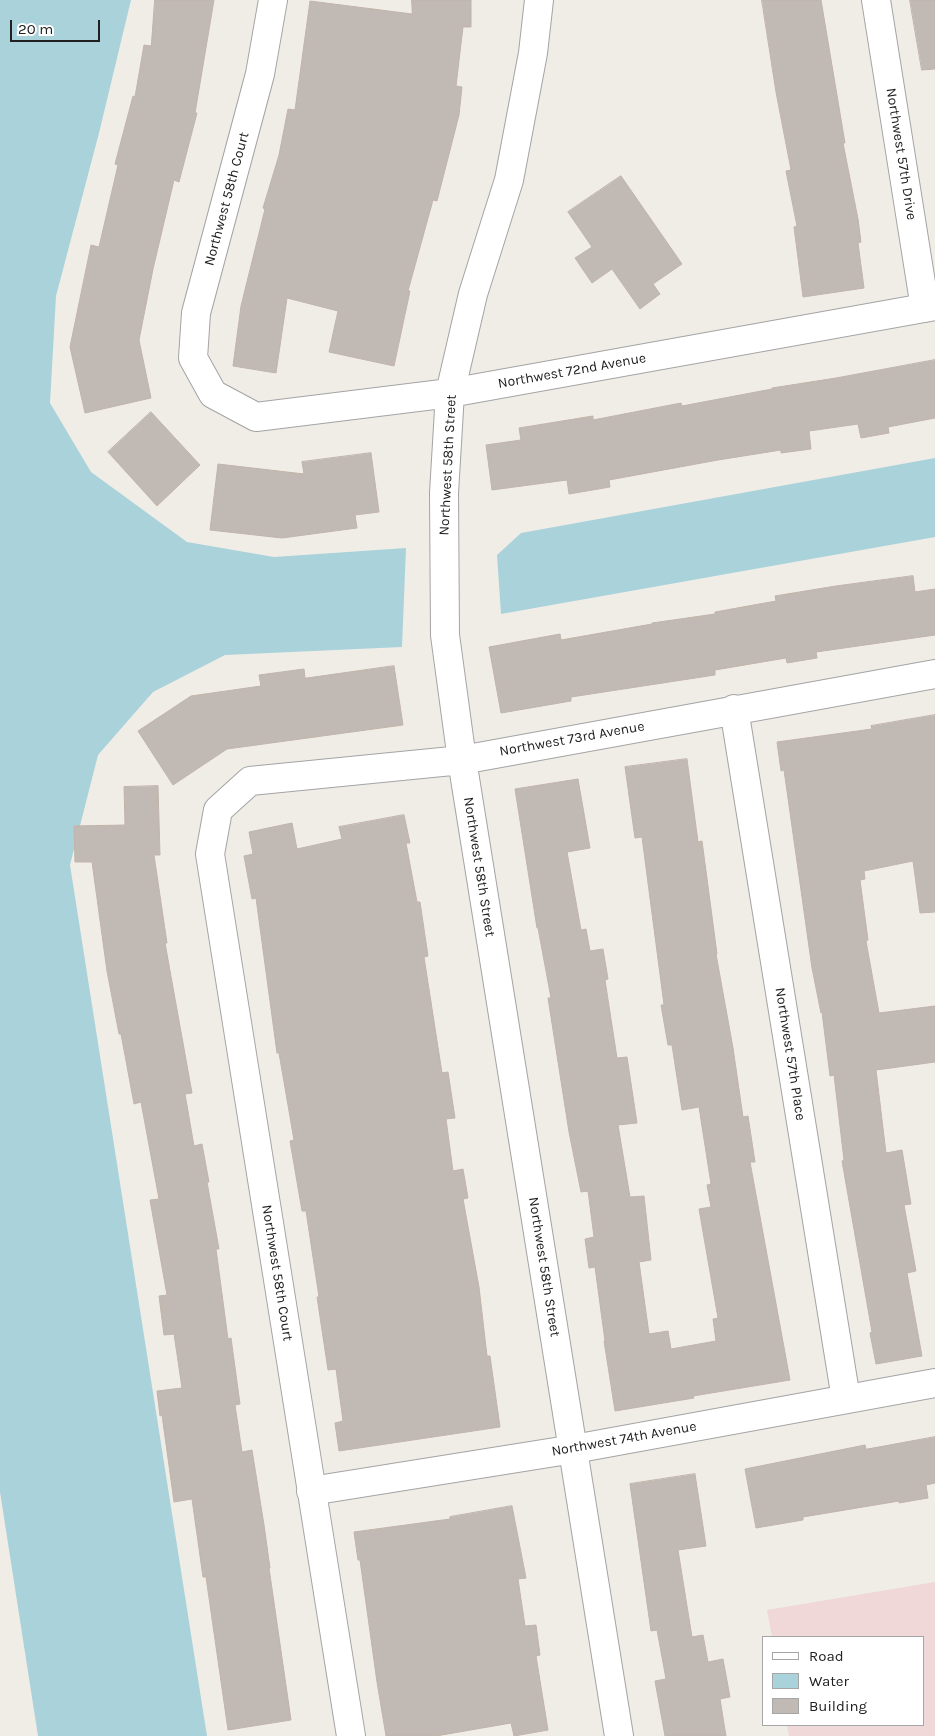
<!DOCTYPE html>
<html>
<head>
<meta charset="utf-8">
<style>
  body { margin:0 }
  #map { position:relative; width:935px; height:1736px; overflow:hidden; background:#f0ede7; font-family:Karla,sans-serif }
  canvas { display:block }
  .legend { position:absolute; left:762px; top:1636px; width:162px; height:90px; box-sizing:border-box; background:#fff; border:1px solid #a6a6a6; margin:0; padding:6px 9px; list-style:none; font-size:15px; color:#202020 }
  .legend li { display:flex; align-items:center; gap:10px; height:25px }
  .legend b { width:25px; border:1px solid #a6a6a6 }
  .scale { position:absolute; left:10px; top:20px; width:90px; height:22px; box-sizing:border-box; border:2px solid #202020; border-top:0; padding-left:6px; font-size:15px; line-height:18px; white-space:nowrap; color:#202020; -webkit-text-stroke:4px #fff; paint-order:stroke }
</style>
</head>
<body>
<div id="map">
<canvas width="935" height="1736"></canvas>
<ul class="legend">
<li><b style="height:6px;background:#fff"></b>Road</li>
<li><b style="height:14px;background:#aad2db"></b>Water</li>
<li><b style="height:14px;background:#c1b9b4"></b>Building</li>
</ul>
<div class="scale">20 m</div>
</div>
<script>
const g = document.querySelector('canvas').getContext('2d');
g.lineJoin = 'round';
function fillPath(path, color) { g.fillStyle = color; g.fill(path, 'evenodd'); }
function strokePath(path, color, width, dash) { g.strokeStyle = color; g.lineWidth = width; g.lineCap = dash ? 'butt' : 'round'; g.setLineDash(dash || []); g.stroke(path); }
function drawText(font, color, halo, rows, align = 'center') {
  g.font = font + ' Karla,sans-serif'; g.lineWidth = 4.5; g.setLineDash([]); g.textBaseline = 'middle'; g.strokeStyle = halo; g.fillStyle = color; for (const [text, x, y, turn = 0] of rows) {
    g.save(); g.translate(x, y); g.rotate((+turn || 0) * Math.PI / 180); g.textAlign = isNaN(turn) ? turn : align; if (halo) g.strokeText(text, 0, 0); g.fillText(text, 0, 0); g.restore();
  }
}
const commercial = new Path2D(`
  M 935,1582 L 935,1736 L 789,1736 L 787,1725 L 924,1725 L 924,1637 L 772,1637 L 767,1610 Z`);
const water = new Path2D(`
  M 0,0 L 131,0 L 99,133 L 56,296 L 50,403 L 91,472 L 187,542 L 274,557 L 406,548 L 402,647 L 225,655 L 153,692 L 98,755 L 70,865 L 207,1736 L 38,1736 L 0,1492 Z
  M 935,458 L 935,537 L 501,614 L 497,555 L 521,533 Z`);
const building = new Path2D(`
  M 155,0 L 214,0 L 195,113 L 197,113 L 179,182 L 174,180 L 153,269 L 139,340 L 151,398 L 85,413 L 70,347 L 91,245 L 99,247 L 118,165 L 115,164 L 133,96 L 135,97 L 144,45 L 151,46 Z
  M 412,0 L 471,0 L 471,27 L 463,27 L 456,86 L 462,87 L 459,115 L 437,201 L 433,200 L 408,291 L 410,291 L 394,366 L 329,352 L 338,311 L 287,298 L 276,373 L 233,366 L 241,306 L 265,209 L 263,208 L 279,155 L 288,109 L 295,110 L 310,1 L 412,14 Z
  M 762,0 L 821,0 L 845,143 L 843,143 L 858,219 L 861,242 L 858,243 L 864,288 L 803,297 L 794,227 L 797,226 L 786,171 L 791,170 L 776,92 Z
  M 910,0 L 935,0 L 935,69 L 922,70 Z
  M 621,176 L 682,264 L 653,284 L 660,294 L 640,309 L 612,269 L 592,283 L 575,258 L 592,247 L 568,212 Z
  M 935,360 L 935,418 L 888,427 L 889,433 L 861,438 L 858,424 L 809,431 L 811,449 L 781,453 L 781,450 L 718,460 L 609,480 L 610,487 L 569,494 L 567,480 L 492,490 L 486,445 L 521,440 L 519,428 L 593,416 L 593,420 L 681,403 L 682,406 L 772,389 L 772,388 L 836,378 Z
  M 151,412 L 200,465 L 157,506 L 108,452 Z
  M 371,453 L 379,512 L 355,515 L 357,528 L 282,538 L 210,530 L 218,464 L 304,474 L 302,462 Z
  M 913,576 L 915,592 L 935,589 L 935,635 L 816,652 L 817,658 L 787,663 L 786,658 L 715,670 L 715,675 L 571,697 L 571,701 L 501,713 L 489,647 L 560,634 L 561,640 L 652,624 L 652,623 L 715,614 L 715,612 L 776,601 L 775,596 L 836,586 Z
  M 394,666 L 403,725 L 227,749 L 173,785 L 138,731 L 191,696 L 261,686 L 259,675 L 304,669 L 305,678 Z
  M 935,715 L 935,912 L 920,913 L 913,861 L 864,871 L 865,879 L 860,880 L 868,940 L 866,941 L 879,1013 L 935,1006 L 935,1062 L 876,1070 L 886,1153 L 902,1150 L 911,1204 L 904,1205 L 916,1271 L 907,1273 L 922,1356 L 876,1364 L 870,1333 L 872,1332 L 842,1161 L 844,1160 L 834,1075 L 830,1076 L 822,1012 L 821,1013 L 812,968 L 784,770 L 781,771 L 777,742 L 872,729 L 871,726 Z
  M 687,759 L 698,842 L 702,841 L 717,954 L 716,954 L 733,1048 L 743,1117 L 748,1116 L 755,1162 L 750,1162 L 790,1380 L 693,1396 L 694,1398 L 615,1411 L 604,1341 L 605,1341 L 595,1267 L 589,1268 L 585,1239 L 594,1237 L 588,1191 L 581,1192 L 569,1132 L 548,998 L 551,998 L 538,928 L 537,928 L 515,789 L 578,779 L 590,848 L 567,852 L 581,930 L 586,929 L 590,951 L 603,949 L 608,979 L 605,980 L 617,1058 L 627,1057 L 637,1123 L 618,1125 L 630,1197 L 644,1196 L 651,1260 L 639,1262 L 649,1334 L 668,1331 L 671,1349 L 716,1341 L 713,1319 L 718,1318 L 699,1209 L 711,1207 L 707,1185 L 711,1184 L 699,1107 L 682,1110 L 672,1045 L 668,1045 L 661,1005 L 664,1005 L 642,837 L 635,838 L 625,767 Z
  M 158,786 L 160,855 L 154,855 L 167,943 L 165,943 L 192,1093 L 185,1094 L 194,1146 L 202,1144 L 209,1182 L 207,1182 L 219,1249 L 216,1249 L 228,1339 L 231,1338 L 240,1404 L 235,1405 L 242,1452 L 252,1450 L 264,1525 L 270,1568 L 269,1568 L 291,1720 L 228,1730 L 206,1577 L 203,1577 L 192,1499 L 174,1502 L 162,1415 L 160,1416 L 157,1391 L 182,1388 L 174,1334 L 164,1335 L 159,1296 L 167,1295 L 150,1200 L 159,1199 L 141,1102 L 134,1104 L 121,1034 L 119,1034 L 107,971 L 92,862 L 75,862 L 74,826 L 125,825 L 124,787 Z
  M 404,815 L 410,843 L 406,843 L 417,902 L 420,902 L 428,956 L 424,957 L 442,1073 L 448,1072 L 455,1118 L 446,1119 L 453,1171 L 463,1169 L 468,1198 L 463,1199 L 479,1287 L 487,1356 L 490,1356 L 500,1427 L 339,1451 L 335,1423 L 343,1421 L 336,1369 L 328,1370 L 317,1297 L 319,1297 L 306,1211 L 302,1211 L 290,1141 L 294,1140 L 279,1053 L 277,1053 L 256,898 L 252,899 L 244,856 L 253,854 L 249,832 L 292,823 L 297,849 L 342,839 L 339,827 Z
  M 935,1437 L 935,1483 L 926,1485 L 928,1498 L 899,1503 L 899,1501 L 803,1517 L 803,1520 L 756,1528 L 745,1469 L 865,1445 L 866,1449 Z
  M 695,1474 L 706,1546 L 678,1550 L 692,1637 L 703,1635 L 708,1662 L 723,1659 L 730,1697 L 720,1699 L 726,1736 L 665,1736 L 655,1681 L 666,1679 L 657,1630 L 651,1631 L 630,1484 Z
  M 512,1506 L 526,1578 L 518,1579 L 525,1626 L 536,1625 L 540,1655 L 536,1656 L 548,1730 L 514,1736 L 511,1723 L 436,1736 L 386,1736 L 377,1682 L 360,1560 L 358,1560 L 354,1532 L 450,1519 L 450,1517 Z`);
const minor = new Path2D(`
  M 273,0 L 260,74 L 196,313 L 193,358 L 213,394 L 256,417 L 450,393 L 935,306
  M 539,0 L 533,53 L 509,180 L 473,294 L 450,393 L 444,493 L 445,635 L 462,760 L 619,1736
  M 876,0 L 925,308
  M 734,709 L 846,1399
  M 311,1491 L 574,1449 L 935,1383
  M 351,1736 L 210,854 L 218,810 L 250,781 L 462,760 L 935,674`);
const streetNames = [
  ["Northwest 57th Drive",901,154,81],
  ["Northwest 58th Court",227,199,-75],
  ["Northwest 72nd Avenue",572,371,-10],
  ["Northwest 58th Street",448,465,-87],
  ["Northwest 73rd Avenue",572,739,-10],
  ["Northwest 58th Street",479,867,81],
  ["Northwest 57th Place",790,1054,81],
  ["Northwest 58th Street",544,1267,81],
  ["Northwest 58th Court",277,1273,81],
  ["Northwest 74th Avenue",624,1439,-10]
];
fillPath(commercial, '#f0d8d8');
fillPath(water, '#aad2db');
fillPath(building, '#c1b9b4');
strokePath(building, '#c1b4aa', 1);
strokePath(minor, '#a4a4a4', 30);
strokePath(minor, '#fff', 28);
drawText('14px', '#202020', '#fff', streetNames);
</script>
</body>
</html>
